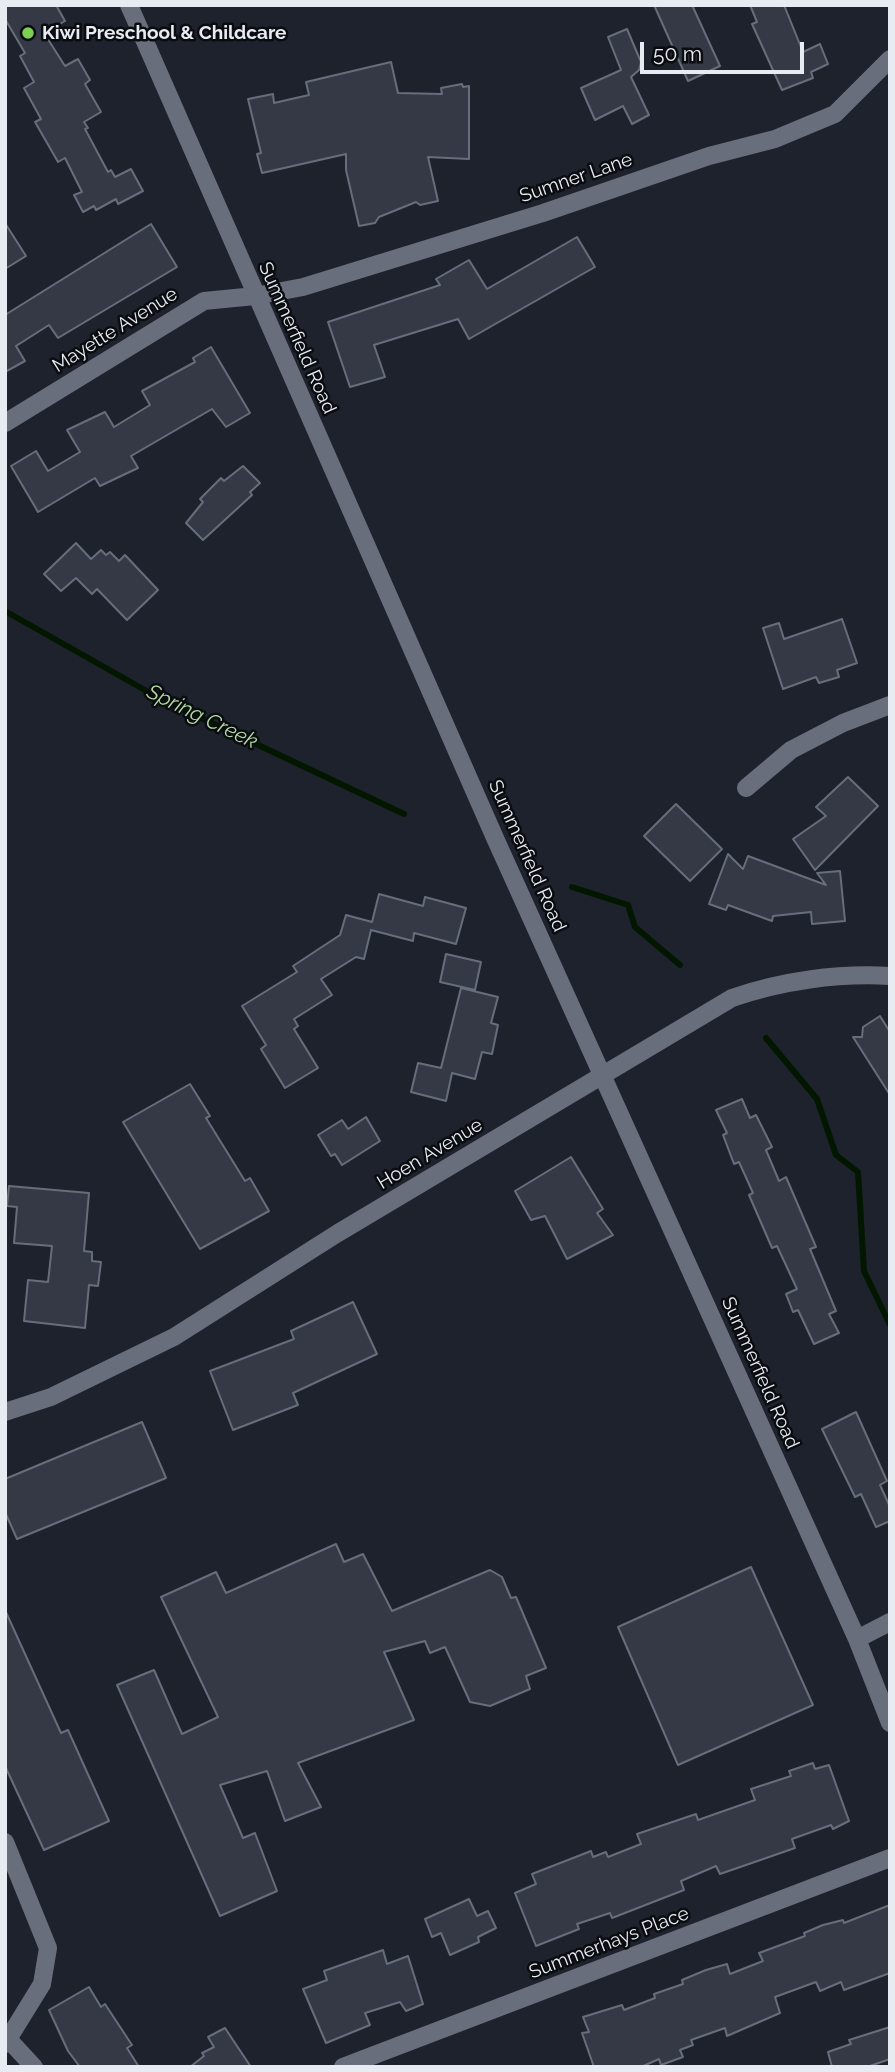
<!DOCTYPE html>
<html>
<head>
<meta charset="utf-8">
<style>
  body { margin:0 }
  #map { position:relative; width:895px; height:2072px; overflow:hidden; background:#1d222d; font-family:Raleway,sans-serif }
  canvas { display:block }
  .frame { position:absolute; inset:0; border:7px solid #e7ebf2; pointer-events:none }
  .scale { position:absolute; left:640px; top:42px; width:164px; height:32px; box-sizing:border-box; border:4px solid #e7ebf2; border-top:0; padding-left:9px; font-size:21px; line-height:24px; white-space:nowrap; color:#e7ebf2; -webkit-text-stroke:5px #0a0c10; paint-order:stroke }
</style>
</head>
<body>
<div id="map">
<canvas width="895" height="2072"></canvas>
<div class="frame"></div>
<div class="scale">50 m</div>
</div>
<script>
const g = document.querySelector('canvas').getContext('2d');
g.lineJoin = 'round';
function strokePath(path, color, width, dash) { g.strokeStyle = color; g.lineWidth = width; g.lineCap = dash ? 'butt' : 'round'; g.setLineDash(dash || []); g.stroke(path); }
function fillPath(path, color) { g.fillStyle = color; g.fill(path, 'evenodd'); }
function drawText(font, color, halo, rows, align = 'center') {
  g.font = font + ' Raleway,sans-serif'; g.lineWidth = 5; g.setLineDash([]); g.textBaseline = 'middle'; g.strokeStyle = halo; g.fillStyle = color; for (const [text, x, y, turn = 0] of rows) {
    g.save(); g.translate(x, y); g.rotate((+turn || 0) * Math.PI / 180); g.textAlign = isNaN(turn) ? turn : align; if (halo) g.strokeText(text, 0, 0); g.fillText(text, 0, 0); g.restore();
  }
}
const stream = new Path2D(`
  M 5,611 L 159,698 L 404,814
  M 572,887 L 628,905 L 635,927 L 680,965
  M 766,1038 L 817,1099 L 836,1155 L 858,1172 L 864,1271 L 890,1325`);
const building = new Path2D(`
  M 5,5 L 56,5 L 65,21 L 44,33 L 65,66 L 78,59 L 90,80 L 85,84 L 101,112 L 84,122 L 88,128 L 85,129 L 108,172 L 111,170 L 115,177 L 131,169 L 143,191 L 118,204 L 116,199 L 96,210 L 94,206 L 83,212 L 74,195 L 82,192 L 65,158 L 58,162 L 35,122 L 41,119 L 24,88 L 34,82 L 20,56 L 25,53 L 5,19 Z
  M 654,5 L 692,5 L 720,66 L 688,81 Z
  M 750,5 L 784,5 L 803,52 L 820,44 L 828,64 L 811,72 L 813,78 L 782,90 L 752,24 L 757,22 Z
  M 627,29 L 641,62 L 639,70 L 631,77 L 649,115 L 632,124 L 623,106 L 595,120 L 581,88 L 621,70 L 608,37 Z
  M 391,62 L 398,93 L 442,94 L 441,88 L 462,84 L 463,87 L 469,86 L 469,159 L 428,157 L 438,201 L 420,205 L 416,202 L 379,217 L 375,223 L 359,226 L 346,170 L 346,154 L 262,173 L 257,154 L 261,153 L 248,99 L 273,94 L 274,103 L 309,95 L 306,82 Z
  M 5,223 L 26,256 L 5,269 Z
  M 151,224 L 177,267 L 58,338 L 49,325 L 16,346 L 25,361 L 5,372 L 5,315 Z
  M 577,237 L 595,267 L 469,339 L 458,319 L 374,345 L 385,377 L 350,387 L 328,322 L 440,285 L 436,279 L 469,260 L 487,289 Z
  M 211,347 L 250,413 L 226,427 L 212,409 L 131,456 L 138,468 L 100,486 L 95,478 L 38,512 L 11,466 L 36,451 L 48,471 L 80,452 L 67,430 L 105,412 L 114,427 L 150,405 L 142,391 L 195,362 L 193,358 Z
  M 243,466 L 260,483 L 250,492 L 252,495 L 203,540 L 186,523 L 203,502 L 200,499 L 221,478 L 224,481 Z
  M 76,543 L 91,559 L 101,550 L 106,555 L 110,552 L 119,561 L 125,555 L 158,590 L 127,620 L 97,589 L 92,594 L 76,578 L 61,591 L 44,574 Z
  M 842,619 L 857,663 L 837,670 L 839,677 L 819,683 L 816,677 L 783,689 L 763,628 L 779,623 L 784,639 Z
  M 848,777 L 878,806 L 815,870 L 793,839 L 826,816 L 816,807 Z
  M 676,804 L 722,849 L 690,881 L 644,836 Z
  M 728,854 L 743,869 L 748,856 L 826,885 L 817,873 L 840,871 L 845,921 L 812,924 L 811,912 L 773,916 L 772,921 L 728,905 L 726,910 L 709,904 Z
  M 379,894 L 423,906 L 425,897 L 466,908 L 456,944 L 414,933 L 413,941 L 371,930 L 364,959 L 356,957 L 321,979 L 332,995 L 294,1019 L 298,1026 L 294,1029 L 318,1068 L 285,1088 L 261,1049 L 266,1045 L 242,1006 L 297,972 L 293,966 L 340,935 L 346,915 L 372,922 Z
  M 446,954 L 481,962 L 475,990 L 440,982 Z
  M 461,988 L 498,997 L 491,1023 L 498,1025 L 492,1054 L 482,1052 L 475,1079 L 452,1073 L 446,1101 L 411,1092 L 418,1063 L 441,1068 Z
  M 880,1016 L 890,1032 L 890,1095 L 853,1037 L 862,1037 L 863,1027 Z
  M 190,1084 L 210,1116 L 206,1118 L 245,1181 L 250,1178 L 269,1211 L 200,1249 L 123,1122 Z
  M 742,1099 L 750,1118 L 756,1115 L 772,1147 L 766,1150 L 779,1181 L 786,1177 L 816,1247 L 810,1249 L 836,1311 L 829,1314 L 839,1333 L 814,1344 L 798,1310 L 793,1312 L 786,1294 L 797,1289 L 777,1246 L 772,1248 L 749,1195 L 753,1193 L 739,1162 L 734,1164 L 723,1135 L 727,1133 L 716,1110 Z
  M 366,1117 L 380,1141 L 342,1165 L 335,1154 L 331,1156 L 318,1135 L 342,1120 L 348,1129 Z
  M 571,1157 L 603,1209 L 597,1213 L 613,1235 L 567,1259 L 545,1216 L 531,1220 L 515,1191 Z
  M 9,1186 L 89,1193 L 84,1251 L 92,1252 L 92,1261 L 101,1262 L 98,1286 L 89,1285 L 85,1328 L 24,1321 L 28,1280 L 48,1282 L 52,1246 L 14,1243 L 17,1207 L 7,1206 Z
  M 353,1302 L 377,1354 L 293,1393 L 298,1405 L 233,1430 L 210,1371 L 294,1339 L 291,1331 Z
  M 856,1412 L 887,1481 L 880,1485 L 890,1507 L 890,1521 L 876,1527 L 861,1494 L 855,1497 L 822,1429 Z
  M 142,1422 L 166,1478 L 17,1539 L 5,1512 L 5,1479 Z
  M 336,1544 L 344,1562 L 363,1554 L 392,1611 L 490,1570 L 502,1577 L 511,1598 L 516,1597 L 546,1668 L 526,1676 L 530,1689 L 490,1706 L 470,1702 L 445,1647 L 430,1653 L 425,1641 L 384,1652 L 414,1720 L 298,1763 L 321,1807 L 285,1821 L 267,1771 L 220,1785 L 243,1838 L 255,1833 L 277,1891 L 220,1916 L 117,1685 L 154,1670 L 182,1734 L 218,1717 L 161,1597 L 216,1572 L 226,1593 Z
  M 751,1567 L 813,1705 L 678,1765 L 618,1627 Z
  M 5,1610 L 61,1733 L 68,1730 L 109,1821 L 44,1850 L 5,1766 Z
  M 813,1763 L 815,1769 L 829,1765 L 849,1821 L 833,1829 L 831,1825 L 792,1839 L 795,1848 L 720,1874 L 716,1866 L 681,1881 L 684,1890 L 612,1918 L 610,1913 L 577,1924 L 579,1929 L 536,1946 L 515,1893 L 536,1884 L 532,1874 L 591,1851 L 593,1857 L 606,1852 L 608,1857 L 641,1844 L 637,1834 L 696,1814 L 698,1820 L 755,1800 L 751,1789 L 791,1776 L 789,1771 Z
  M 469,1899 L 477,1916 L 488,1911 L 496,1928 L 478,1937 L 479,1942 L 450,1955 L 441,1933 L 432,1937 L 425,1919 Z
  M 890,1905 L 890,1973 L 844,1990 L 841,1982 L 820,1991 L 816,1982 L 775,1997 L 780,2013 L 727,2036 L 725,2028 L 691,2040 L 693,2045 L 680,2050 L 683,2057 L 661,2065 L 659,2059 L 641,2067 L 594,2067 L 582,2033 L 589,2032 L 583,2017 L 622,2005 L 624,2010 L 655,1998 L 654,1994 L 683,1984 L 682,1980 L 706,1970 L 727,1964 L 730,1974 L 763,1961 L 759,1953 L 805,1936 L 804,1933 L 823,1925 L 843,1920 L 844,1923 Z
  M 383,1950 L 387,1964 L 408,1956 L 423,2004 L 406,2011 L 400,2002 L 365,2013 L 370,2025 L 326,2043 L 303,1989 L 327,1980 L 324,1971 Z
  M 89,1987 L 101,2007 L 105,2004 L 132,2045 L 127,2048 L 139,2067 L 80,2067 L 68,2051 L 49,2010 Z
  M 890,2027 L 890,2059 L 867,2067 L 832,2067 L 828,2052 L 851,2044 L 849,2040 Z
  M 225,2028 L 251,2067 L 190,2067 L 204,2056 L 202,2053 L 214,2047 L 208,2037 Z`);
const minor = new Path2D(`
  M 129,5 L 495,838 L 857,1639 L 890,1723
  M 5,423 L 204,301 L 255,296 L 303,287 L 543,213 L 709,156 L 775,139 L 835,114 L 890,59
  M 746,788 L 791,750 L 843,723 L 890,705
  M 5,1412 L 51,1397 L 174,1337 L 338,1233 L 732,998 C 781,981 837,973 890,976
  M 857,1639 L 890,1622
  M 5,1842 L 48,1948 L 42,1984 L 5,2044
  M 9,2040 L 34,2067
  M 343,2067 L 890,1858`);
const markers = [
  [28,33,7,"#7cd155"]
];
const poiNames = [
  ["Kiwi Preschool & Childcare",42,33]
];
const streetNames = [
  ["Sumner Lane",576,178,-19],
  ["Mayette Avenue",115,330,-32],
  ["Summerfield Road",297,338,66],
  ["Summerfield Road",527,856,66],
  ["Hoen Avenue",430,1154,-31],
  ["Summerfield Road",760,1373,66],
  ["Summerhays Place",609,1943,-21]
];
const waterNames = [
  ["Spring Creek",202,717,26]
];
strokePath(stream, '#031700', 6);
fillPath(building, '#343945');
strokePath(building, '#676e7b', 2);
strokePath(minor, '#686e7b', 18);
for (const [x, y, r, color] of markers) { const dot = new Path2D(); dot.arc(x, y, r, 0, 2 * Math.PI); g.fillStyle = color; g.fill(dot); strokePath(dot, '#0a0c10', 2.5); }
drawText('bold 19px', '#e7ebf2', '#0a0c10', poiNames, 'left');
drawText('19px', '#e7ebf2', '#0a0c10', streetNames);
drawText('italic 21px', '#b1dba0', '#0a0c10', waterNames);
</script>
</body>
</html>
